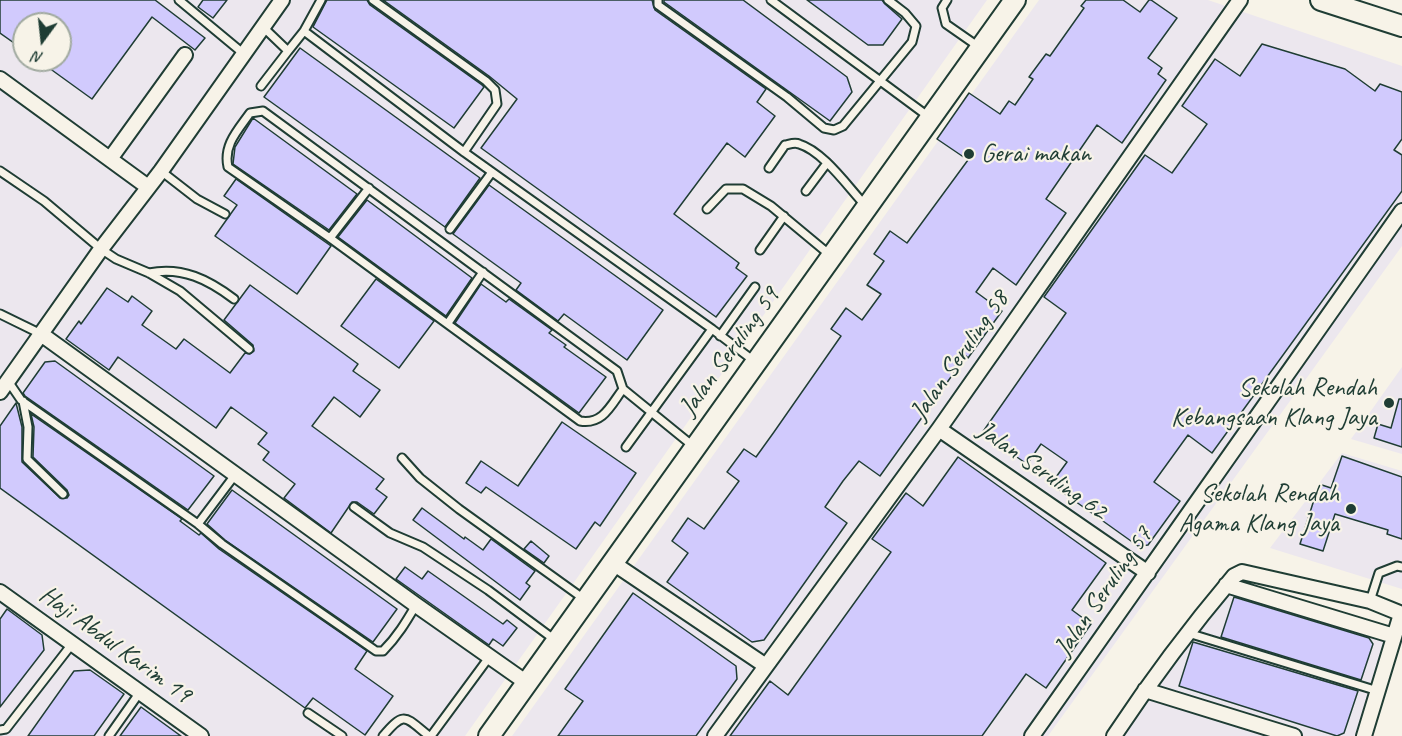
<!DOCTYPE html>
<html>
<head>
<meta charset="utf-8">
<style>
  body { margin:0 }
  #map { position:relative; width:1402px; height:736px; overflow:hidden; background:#f7f3e8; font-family:Caveat,sans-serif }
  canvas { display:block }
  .north { position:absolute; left:12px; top:12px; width:60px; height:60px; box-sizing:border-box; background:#f7f3e8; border:2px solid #a1aaa0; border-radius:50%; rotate:195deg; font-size:16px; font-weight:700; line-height:24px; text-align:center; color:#1f3d34 }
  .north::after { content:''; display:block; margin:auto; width:21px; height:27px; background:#1f3d34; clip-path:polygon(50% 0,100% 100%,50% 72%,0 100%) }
</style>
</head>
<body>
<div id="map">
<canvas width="1402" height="736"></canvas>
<div class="north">N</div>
</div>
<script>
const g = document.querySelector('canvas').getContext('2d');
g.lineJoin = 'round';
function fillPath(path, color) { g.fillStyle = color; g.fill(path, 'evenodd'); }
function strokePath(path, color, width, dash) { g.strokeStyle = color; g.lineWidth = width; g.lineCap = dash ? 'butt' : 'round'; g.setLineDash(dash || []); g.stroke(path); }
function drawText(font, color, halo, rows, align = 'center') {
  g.font = font + ' Caveat,sans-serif'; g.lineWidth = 4.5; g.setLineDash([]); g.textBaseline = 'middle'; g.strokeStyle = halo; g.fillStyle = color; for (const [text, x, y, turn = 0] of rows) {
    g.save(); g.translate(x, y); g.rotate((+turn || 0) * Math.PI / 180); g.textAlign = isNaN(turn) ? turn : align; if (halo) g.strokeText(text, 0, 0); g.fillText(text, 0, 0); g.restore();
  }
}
const built = new Path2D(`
  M 0,0 L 987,0 L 465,736 L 0,736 ZM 24,24 L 60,24 L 60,60 L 24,60 Z
  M 1039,0 L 1208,0 L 1402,66 L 1402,246 L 1048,736 L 512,736 Z
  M 1402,367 L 1402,454 L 1351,439 Z
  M 1342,453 L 1402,471 L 1402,589 L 1270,548 Z
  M 1228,590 L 1388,639 L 1358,736 L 1121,736 L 1170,665 Z`);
const building = new Path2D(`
  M 0,0 L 155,0 L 205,38 L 195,50 L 152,17 L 92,99 L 38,60 L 60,60 L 60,24 L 24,24 L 24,50 L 0,33 Z
  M 203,0 L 227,0 L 213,18 L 198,7 Z
  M 327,0 L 367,0 L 370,5 L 482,85 L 484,87 L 454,128 L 313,27 Z
  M 383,0 L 652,0 L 655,10 L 766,89 L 757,102 L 775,116 L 745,157 L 727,143 L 674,214 L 739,263 L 736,268 L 747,276 L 716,317 L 481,148 L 517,99 L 489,76 Z
  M 664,0 L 743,0 L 847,77 L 852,92 L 830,121 L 664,2 Z
  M 807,0 L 882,0 L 885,4 L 902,19 L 883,45 L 868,45 Z
  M 1086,0 L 1123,0 L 1140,12 L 1149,0 L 1151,0 L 1177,18 L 1148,58 L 1162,68 L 1158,74 L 1166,80 L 1122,143 L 1097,125 L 1046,199 L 1066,213 L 1016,285 L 993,268 L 976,292 L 1002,311 L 968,358 L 966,356 L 880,476 L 859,461 L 843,481 L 825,507 L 847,523 L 764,640 L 752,642 L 667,582 L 688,553 L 672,541 L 688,518 L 704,529 L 739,481 L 727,472 L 744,449 L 756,457 L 774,432 L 841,336 L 831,329 L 846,308 L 862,320 L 881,294 L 867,285 L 884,261 L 874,254 L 890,231 L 907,243 L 968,160 L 937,139 L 969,93 L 1000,114 L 1009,101 L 1015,105 L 1033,79 L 1029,77 L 1046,54 L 1050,56 L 1084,8 L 1081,6 Z
  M 1262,44 L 1345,69 L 1375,91 L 1380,84 L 1402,92 L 1402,139 L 1394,150 L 1402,155 L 1402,191 L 1212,453 L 1188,435 L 1154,482 L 1180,501 L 1148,545 L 1138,546 L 1051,484 L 1067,462 L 1041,444 L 1027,464 L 982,433 L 1066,313 L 1044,297 L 1145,155 L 1172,173 L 1207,124 L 1182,106 L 1215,59 L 1240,76 Z
  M 300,48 L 480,178 L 445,227 L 264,97 Z
  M 253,118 L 357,194 L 329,230 L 233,164 L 235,147 Z
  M 236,179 L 331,246 L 297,294 L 215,236 L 237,205 L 224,196 Z
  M 489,185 L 663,310 L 627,360 L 564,314 L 558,321 L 516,290 L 521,283 L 453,234 Z
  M 367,200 L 472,278 L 446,316 L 338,237 Z
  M 376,279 L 434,321 L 399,368 L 341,326 Z
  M 481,284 L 506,302 L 509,299 L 552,330 L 549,333 L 566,345 L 564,347 L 606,377 L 579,413 L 455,323 Z
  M 250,285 L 358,364 L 353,371 L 380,390 L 360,417 L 334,397 L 312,426 L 384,479 L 376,489 L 387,497 L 374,514 L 357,502 L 352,502 L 331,533 L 284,498 L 295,484 L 263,460 L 269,452 L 258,444 L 267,433 L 231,407 L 216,428 L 118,357 L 109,370 L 66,339 L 79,321 L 81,324 L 107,288 L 128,302 L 132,296 L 152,311 L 142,325 L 176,349 L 184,339 L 230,373 L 245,353 L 250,354 L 254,351 L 253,345 L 224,320 Z
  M 55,361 L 214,476 L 188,510 L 25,396 L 23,393 L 45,362 Z
  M 1399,399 L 1402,399 L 1402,447 L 1374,438 L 1378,424 L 1391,428 Z
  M 16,403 L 22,427 L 22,462 L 60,498 L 67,498 L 69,495 L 67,490 L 33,457 L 34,427 L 31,414 L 182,519 L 180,521 L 199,535 L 201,533 L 219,549 L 367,651 L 355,669 L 393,696 L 365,735 L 313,698 L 305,708 L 0,488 L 0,426 Z
  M 562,422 L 636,473 L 600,526 L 595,522 L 576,549 L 486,487 L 481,493 L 466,483 L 481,461 L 518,486 Z
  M 1342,456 L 1402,477 L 1402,539 L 1387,534 L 1388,530 L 1335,514 L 1323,551 L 1300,544 L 1319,484 L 1331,488 Z
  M 958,457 L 1106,563 L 1072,610 L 1091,624 L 1046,688 L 1026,674 L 982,736 L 730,736 L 770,681 L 788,695 L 891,552 L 872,539 L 906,493 L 923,506 Z
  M 232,490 L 397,609 L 373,642 L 225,540 L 207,524 Z
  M 422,508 L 464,539 L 465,537 L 483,550 L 491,539 L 535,571 L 526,583 L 530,586 L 520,600 L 413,520 Z
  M 531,541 L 549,556 L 544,563 L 524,549 Z
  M 405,567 L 422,579 L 428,571 L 503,624 L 507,620 L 517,628 L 503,646 L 493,639 L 489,645 L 396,579 Z
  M 633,593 L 736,666 L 737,679 L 696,736 L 558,736 L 583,701 L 565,689 Z
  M 1234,597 L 1369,638 L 1373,644 L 1361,680 L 1221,637 Z
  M 7,609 L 42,635 L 44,650 L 0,707 L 0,619 Z
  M 1193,642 L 1358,691 L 1344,733 L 1337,736 L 1179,686 Z
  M 90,670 L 124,694 L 94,736 L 28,736 L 74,671 Z
  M 141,707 L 181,736 L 120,736 Z`);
const lane = new Path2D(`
  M 179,0 L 244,54
  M 373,0 L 486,81 L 495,90 L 497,104 L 464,152
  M 658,0 L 658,5 L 787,97 L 824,128 L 834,130 L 843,126 L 912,42 L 916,26 L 905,13 L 888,0
  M 771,0 L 929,117
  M 947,0 L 942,8 L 946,24 L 979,47
  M 263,27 L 288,51 L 304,31 L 321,0
  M 304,31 L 464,152 L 712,329 L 754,361
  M 261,86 L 288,51
  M 769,168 L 785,145 C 790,144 795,142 799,144 C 823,151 848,187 865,205
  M 0,171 L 44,201 L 101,249 L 116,259 L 149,273 L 180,291 L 249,349
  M 161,171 L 197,199 L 225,214
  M 806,191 L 827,163
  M 707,209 L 726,189 L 743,189 L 771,206 L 830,255
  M 450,229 L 492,172
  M 330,238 L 369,188
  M 760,250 L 784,216
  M 149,273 C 182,266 209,280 234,299
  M 0,314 L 41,334
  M 448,323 L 483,272
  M 720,336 L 755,287
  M 8,381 L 21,400 L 198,524 L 222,544 L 376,651 L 383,651 C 397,637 406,622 416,605
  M 623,389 C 611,405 603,425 580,421 L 330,238 L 228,167 C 223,145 238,130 250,113 L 263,111 L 617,371 L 623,389 L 693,446
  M 23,401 L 28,427 L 27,459 L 63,494
  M 626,447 L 712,329
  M 402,458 L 420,478 L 459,509 L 584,599
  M 354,507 L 390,533 L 423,547 L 488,590 L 555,640
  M 198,524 L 235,475
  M 1370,601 L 1379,573 L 1397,566 L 1402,567
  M 1188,633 L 1378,691
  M 308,713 L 342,736
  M 0,730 L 6,729 L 72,644
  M 109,736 L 140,692
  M 383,736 C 405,710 405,717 429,736
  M 431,736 L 490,656`);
const street = new Path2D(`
  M 0,79 L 148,187
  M 110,159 L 185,55
  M 41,334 L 416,605 L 527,683
  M 0,392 L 101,249 L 161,171 L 282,0
  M 939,429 L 1148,573
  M 613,563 L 766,666
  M 1226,585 L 1394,636
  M 0,592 L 201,736
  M 1145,690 L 1294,736
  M 715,736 L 939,429 L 1240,0
  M 1032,736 L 1402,211
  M 1114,736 C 1151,680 1191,627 1234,576 L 1242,572 L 1370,601 L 1402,614
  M 1364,736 L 1401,614`);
const secondary = new Path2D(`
  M 1321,0 L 1402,26
  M 489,736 L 1015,0`);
const markers = [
  [969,154,6,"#1f3d34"],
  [1389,403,6,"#1f3d34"],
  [1351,509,6,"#1f3d34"]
];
const poiNames = [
  ["Gerai makan",981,154,"left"],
  ["Sekolah Rendah",1377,388],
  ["Kebangsaan Klang Jaya",1377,418],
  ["Sekolah Rendah",1339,494],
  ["Agama Klang Jaya",1339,524]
];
const streetNames = [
  ["Jalan Seruling 59",730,352,-54],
  ["Jalan Seruling 58",960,356,-55],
  ["Jalan Seruling 62",1042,471,35],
  ["Jalan Seruling 57",1104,592,-55],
  ["Haji Abdul Karim 19",115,645,36]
];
fillPath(built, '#ece7ee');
fillPath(building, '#d1cafd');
strokePath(building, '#1f3d34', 1.5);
strokePath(lane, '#1f3d34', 11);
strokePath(street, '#1f3d34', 18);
strokePath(secondary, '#1f3d34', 24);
strokePath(lane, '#f7f3e8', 7);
strokePath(street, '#f7f3e8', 14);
strokePath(secondary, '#f7f3e8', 20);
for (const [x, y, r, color] of markers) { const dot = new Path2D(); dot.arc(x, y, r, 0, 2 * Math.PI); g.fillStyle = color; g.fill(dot); strokePath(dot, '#f7f3e8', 2); }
drawText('26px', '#1f3d34', '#f7f3e8', poiNames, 'right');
drawText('26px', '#1f3d34', '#f7f3e8', streetNames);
</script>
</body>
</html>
